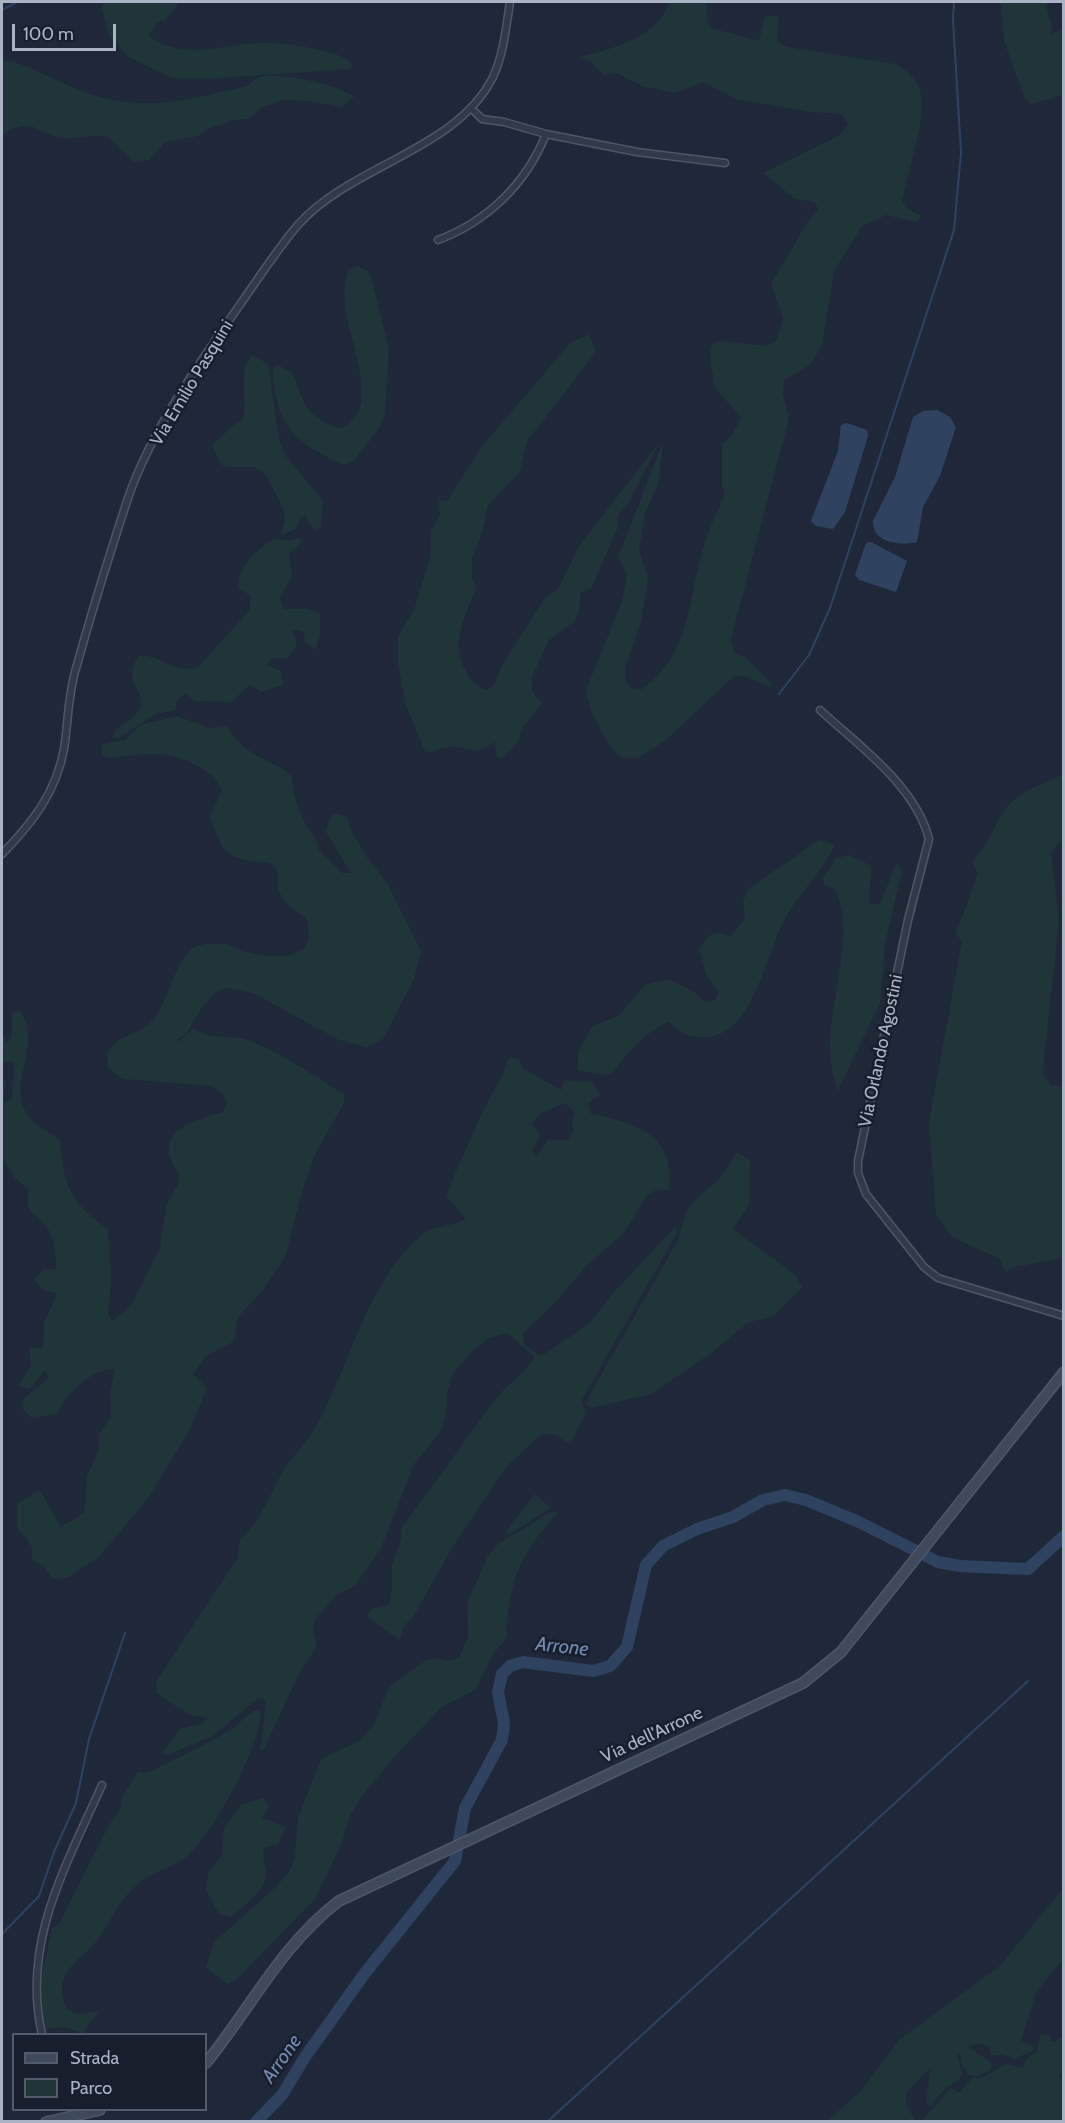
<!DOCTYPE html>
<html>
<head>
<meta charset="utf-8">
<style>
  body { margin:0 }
  #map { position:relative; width:1065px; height:2123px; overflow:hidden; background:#1e2838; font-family:Cabin,sans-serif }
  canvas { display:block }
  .frame { position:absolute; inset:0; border:3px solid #abb4c5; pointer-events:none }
  .legend { position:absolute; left:12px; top:2033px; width:195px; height:78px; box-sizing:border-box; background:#171f2c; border:2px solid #525b69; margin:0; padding:8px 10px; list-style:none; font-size:18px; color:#abb4c5 }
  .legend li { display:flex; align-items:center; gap:12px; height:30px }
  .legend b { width:30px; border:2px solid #525b69 }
  .scale { position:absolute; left:12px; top:24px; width:104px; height:27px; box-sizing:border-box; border:3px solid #abb4c5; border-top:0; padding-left:8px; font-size:18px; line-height:21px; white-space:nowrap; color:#abb4c5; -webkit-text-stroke:4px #171f2c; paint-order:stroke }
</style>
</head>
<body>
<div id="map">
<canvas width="1065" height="2123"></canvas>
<div class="frame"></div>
<ul class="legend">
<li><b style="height:8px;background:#3f495c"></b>Strada</li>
<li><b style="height:16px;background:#203539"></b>Parco</li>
</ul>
<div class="scale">100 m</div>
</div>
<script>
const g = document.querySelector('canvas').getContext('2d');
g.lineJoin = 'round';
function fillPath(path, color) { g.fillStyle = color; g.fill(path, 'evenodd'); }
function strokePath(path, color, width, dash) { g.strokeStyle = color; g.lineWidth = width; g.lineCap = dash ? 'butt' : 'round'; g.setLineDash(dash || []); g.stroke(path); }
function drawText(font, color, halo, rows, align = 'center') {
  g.font = font + ' Cabin,sans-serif'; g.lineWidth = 5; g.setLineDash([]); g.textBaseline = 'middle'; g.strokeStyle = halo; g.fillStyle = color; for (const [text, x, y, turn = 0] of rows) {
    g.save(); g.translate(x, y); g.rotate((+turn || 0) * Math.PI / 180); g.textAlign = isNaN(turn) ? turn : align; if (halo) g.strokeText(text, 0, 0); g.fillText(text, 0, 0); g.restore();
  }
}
const green = new Path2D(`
  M 108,2 L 180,2 L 164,21 L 158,21 L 149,36 C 186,64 230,41 272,43 C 289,43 306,47 323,51 C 334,54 343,55 352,64 L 350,69 L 219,78 L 183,79 L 170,77 L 129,57 L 109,36 L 101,5 Z
  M 669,2 L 707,2 L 707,22 L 711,28 L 759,41 L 765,16 L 779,16 L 777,41 L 787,47 L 896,64 C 908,71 919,81 921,95 C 926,118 907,176 902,201 L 906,208 L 922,216 L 917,222 L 886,215 L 862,226 L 834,271 L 822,345 L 810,365 L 784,380 L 783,395 L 789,418 L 731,639 L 735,653 L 746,658 L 772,684 L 770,687 L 747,677 L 734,676 L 665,741 L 638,758 L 622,758 L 611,748 L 591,712 L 586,690 L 622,602 L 627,575 L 618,557 L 663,442 L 658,485 L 645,513 L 639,550 L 648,577 L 641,622 L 625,668 L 626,681 L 631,688 L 642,689 C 690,656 688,599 703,549 C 708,530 718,511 725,493 L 722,486 L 722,444 L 733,434 L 741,417 L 715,388 L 710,357 L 712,345 L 718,341 L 766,346 L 776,342 L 783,318 L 771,284 L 808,221 L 819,210 L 814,202 L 795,199 L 763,173 L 840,135 L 848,125 L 842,114 L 810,112 L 736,99 L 703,82 L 675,93 L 642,86 L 616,73 L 603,75 L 591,62 L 580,57 C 609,50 661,36 669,2 Z
  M 1001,2 L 1047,2 C 1045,12 1053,18 1051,34 L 1063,29 L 1063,95 L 1032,104 L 1025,99 L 1004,41 Z
  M 11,61 C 40,70 67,87 97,96 C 148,112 196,98 247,86 C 253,81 258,76 267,76 C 286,74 341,85 354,97 L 341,107 L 309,101 L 283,100 L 261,108 L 248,119 L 234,120 L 205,130 L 198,136 L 165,142 L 149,160 L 134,162 L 108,137 C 94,134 80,139 65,138 C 38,137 33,113 2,135 L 2,62 Z
  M 359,266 L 370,273 L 389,349 L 385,415 L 380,427 L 353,462 L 343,465 C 292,440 276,427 273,368 L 277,365 L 292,372 C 297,384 301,400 309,410 C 314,417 336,431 345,427 C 348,425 352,420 355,417 C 380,387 330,310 349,269 Z
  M 589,334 L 596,352 L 527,441 L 519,473 L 488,505 L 482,533 L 472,557 L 472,578 L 476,589 C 465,616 449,646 467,673 C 473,682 476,687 487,690 L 494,685 L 503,663 L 545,598 L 558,589 L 578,548 L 660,441 L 627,506 C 618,511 617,517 618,527 L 591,589 L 581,592 L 579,611 L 575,621 L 548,641 L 532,677 L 532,692 L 542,703 L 520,731 L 519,741 L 502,759 L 496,756 L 495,742 L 477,751 C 461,747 445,744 430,753 L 425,751 L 406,706 L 398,664 L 398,636 L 414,610 L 430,558 L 431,531 L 440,516 L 439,500 L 447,501 L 480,449 L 570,343 Z
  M 253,355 L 268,364 L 279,440 L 285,455 L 323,501 L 321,527 L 316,530 L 309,524 L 306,516 L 301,517 L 296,529 L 281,535 L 285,518 L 283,508 L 266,475 L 254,467 L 226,467 L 221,464 L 212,445 L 235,424 L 242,421 C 250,401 235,371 253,355 Z
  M 298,538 L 302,542 L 289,554 L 292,577 L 280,597 L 283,609 L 308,609 L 320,614 L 320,635 L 316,650 L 305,642 L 304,632 L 292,629 L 297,645 L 288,658 L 271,658 L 267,665 L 281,671 L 283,685 L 261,692 L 250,685 L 231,702 L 195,701 L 186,694 L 178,699 L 175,710 L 155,714 L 119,738 L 113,738 C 115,724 133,721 139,710 C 149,690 119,682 139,656 C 162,654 172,675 198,667 L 249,611 L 251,596 L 239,588 C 237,564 256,552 273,539 L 289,541 Z
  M 177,716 L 209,728 L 227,726 C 240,754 270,758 292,776 C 293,792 297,808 305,823 C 310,833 318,837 318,849 L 342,873 L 351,873 L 326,832 L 328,823 L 334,813 L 347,816 L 351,830 L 366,856 L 387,883 L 421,951 L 414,979 L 383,1039 L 367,1047 L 339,1040 L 253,993 L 226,988 L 215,993 L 202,1007 L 187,1033 L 177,1039 L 178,1042 L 194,1028 C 210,1041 230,1034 247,1040 C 282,1052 314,1076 345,1095 L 343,1105 L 317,1150 L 303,1188 L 285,1257 L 263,1290 L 238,1317 L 233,1342 L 206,1356 L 193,1374 L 207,1388 L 189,1431 L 148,1498 L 100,1556 L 67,1578 L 53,1579 L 42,1565 L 32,1560 L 32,1547 L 17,1527 L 17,1504 L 40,1490 L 61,1527 L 84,1513 L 87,1476 L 99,1450 L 99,1434 L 111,1417 L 110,1394 L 115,1369 C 89,1370 68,1392 57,1414 L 32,1418 L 23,1410 L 24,1398 L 49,1378 L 45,1370 L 30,1389 L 18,1386 L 31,1366 L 29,1348 L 43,1348 L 44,1323 L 57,1294 L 41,1289 L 34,1279 L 44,1269 L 56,1269 C 56,1254 55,1238 46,1226 C 35,1211 23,1215 29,1190 L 15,1178 L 2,1157 L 2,1078 L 5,1083 L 4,1102 L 12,1099 L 14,1062 L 2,1061 L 2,1032 L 6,1043 L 12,1037 L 12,1013 L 20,1011 C 45,1048 3,1084 30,1118 C 37,1127 51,1133 60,1140 C 63,1185 71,1204 108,1229 L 111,1282 L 108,1315 L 113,1321 L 132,1304 L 160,1248 L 166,1206 L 178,1184 L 179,1174 C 150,1132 190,1122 223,1112 L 227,1104 L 222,1093 L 211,1086 L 123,1079 L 108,1068 L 107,1053 C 121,1030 141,1038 156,1016 C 169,998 177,954 197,946 C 206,943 216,943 225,944 C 231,945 236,949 242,951 C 271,959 321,964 306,918 C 295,912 281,901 278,887 C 276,879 280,872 273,865 C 269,861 265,863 260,862 C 222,858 223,850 210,817 L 222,790 C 218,780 213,777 204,770 C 171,748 147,754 110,758 L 103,756 L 101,748 L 103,744 L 125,740 L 140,725 Z
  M 1063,774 L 1063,839 L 1051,852 L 1059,922 L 1043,1068 L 1044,1076 L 1051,1085 L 1063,1087 L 1063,1258 L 1015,1267 L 1005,1272 L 1000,1259 L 956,1239 L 948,1232 L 936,1215 L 929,1122 L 962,941 L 956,934 L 978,873 L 972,862 C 987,847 993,828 1004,811 C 1017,791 1044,784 1063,774 Z
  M 819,840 L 835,844 C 823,873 798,893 784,921 C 765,956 752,1041 701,1037 C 697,1037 691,1037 687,1035 C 681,1032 674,1026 668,1022 C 642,1034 628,1053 610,1075 L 578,1071 L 578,1052 L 593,1026 L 618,1016 L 645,985 L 669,979 L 696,993 L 705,1002 L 715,1000 L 719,993 L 706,975 L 699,948 L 709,936 L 717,932 L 731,936 L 745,919 L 743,902 L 748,889 Z
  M 850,855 L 871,866 L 869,904 L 880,904 L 897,862 L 902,871 L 885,944 L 880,1003 L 837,1092 C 835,1079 830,1065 830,1051 C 828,1003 858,932 834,888 L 824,885 L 823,878 L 836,858 Z
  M 510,1057 L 519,1060 L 522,1068 L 561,1090 L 565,1080 L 592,1082 L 600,1094 L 588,1104 L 591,1114 C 616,1118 658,1128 666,1157 C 670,1167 669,1180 670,1190 L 656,1190 L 646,1197 L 623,1234 L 585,1267 L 555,1303 L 523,1333 L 524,1344 L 539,1355 L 546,1353 L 589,1324 L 613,1293 L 676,1226 L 677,1233 L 582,1400 L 585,1414 L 570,1444 L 554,1434 L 542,1434 L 507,1466 L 453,1546 L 412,1619 L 404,1625 L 400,1640 L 366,1616 L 373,1608 L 389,1605 L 392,1588 L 392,1565 L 401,1539 L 401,1529 L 408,1519 C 439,1478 468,1435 500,1394 C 510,1382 529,1371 534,1356 L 507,1333 L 489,1338 L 473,1350 L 453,1373 L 447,1394 L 445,1418 L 439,1434 L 414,1464 L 381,1548 L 355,1586 L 338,1594 L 315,1619 L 313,1630 L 317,1646 L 298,1676 L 263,1751 L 260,1751 L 266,1703 L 264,1699 L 258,1698 L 213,1736 L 167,1755 L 162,1753 L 180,1729 L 204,1723 L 207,1718 L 190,1715 L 156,1693 L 157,1680 L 237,1559 L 240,1539 C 263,1520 271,1490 286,1466 C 295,1454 306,1443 314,1430 C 352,1365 364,1283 424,1233 C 433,1226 454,1226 466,1219 L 446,1196 C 463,1155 479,1116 501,1078 C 506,1070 504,1064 510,1057 ZM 565,1103 L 574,1112 L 572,1121 L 574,1131 L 567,1140 L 548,1140 L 537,1156 L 532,1150 L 540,1135 L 532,1123 L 540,1114 Z
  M 737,1152 L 750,1161 L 749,1205 L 733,1229 L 796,1275 L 802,1288 L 772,1317 L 749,1322 L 710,1354 L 651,1394 L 591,1408 L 587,1405 L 590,1394 L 678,1240 L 686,1212 L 697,1198 L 720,1178 Z
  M 535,1494 L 551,1508 L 508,1535 L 505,1533 Z
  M 553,1511 L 558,1513 C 522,1550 506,1585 507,1637 L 492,1656 L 475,1690 L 442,1707 L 396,1755 L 362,1796 L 350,1815 L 341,1845 L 315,1899 L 236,1980 L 227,1984 L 206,1968 L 213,1943 L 278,1885 L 290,1870 L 295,1858 L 298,1818 L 321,1759 L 359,1741 L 374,1725 L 389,1687 L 425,1661 L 436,1658 L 451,1661 L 459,1658 L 468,1636 L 467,1603 L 488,1556 L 498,1544 Z
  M 256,1710 L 261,1712 C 260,1747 213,1835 186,1857 C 173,1867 155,1871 142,1881 C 117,1899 113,1921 95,1943 C 84,1956 65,1966 62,1986 C 61,1993 64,2001 66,2008 L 76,2014 L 99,2011 C 96,2020 87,2021 84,2034 L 64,2027 L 46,2029 C 37,1987 43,1969 52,1928 L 59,1924 L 109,1825 L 121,1809 L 122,1797 L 138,1772 L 147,1773 C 175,1759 203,1746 230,1730 C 240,1724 245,1715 256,1710 Z
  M 263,1798 L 269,1806 L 262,1818 L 286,1827 L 278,1844 L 264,1847 C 261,1862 267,1866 266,1876 C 263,1894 243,1905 232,1917 L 219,1914 L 206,1890 L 208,1874 L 222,1855 L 224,1827 L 241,1805 Z
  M 1063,1888 L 1063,1959 L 1036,1992 L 1021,2041 L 1033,2046 L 1034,2050 L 1014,2059 L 1004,2055 L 991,2055 L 990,2047 L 980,2043 L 968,2047 L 991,2062 L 991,2069 L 979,2076 L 969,2075 L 962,2065 L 960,2053 L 957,2055 C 963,2078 966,2075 948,2087 C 941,2092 936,2099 931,2106 L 926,2103 L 931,2067 L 906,2093 L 906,2103 L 915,2121 L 827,2121 L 861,2091 L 900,2039 L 1000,1966 Z
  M 1045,2034 L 1051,2036 L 1050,2041 L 1054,2042 L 1063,2036 L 1063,2066 L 1059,2077 L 1063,2079 L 1063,2121 L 922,2121 L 947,2092 L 952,2088 L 959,2093 L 973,2077 L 982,2078 L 1005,2064 L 1023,2068 L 1026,2059 L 1037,2051 L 1040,2036 Z`);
const water = new Path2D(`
  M 937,410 L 950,417 L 956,427 L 940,476 L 923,507 L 917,542 C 900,546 872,543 873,521 L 895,477 L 913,417 L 923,411 Z
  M 847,423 L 867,430 L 868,436 L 845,512 L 833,529 L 816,526 L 811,521 L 838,451 L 841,425 Z
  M 871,542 L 907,561 L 896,592 L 859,580 L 855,575 L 866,543 Z`);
const stream = new Path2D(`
  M 2,10 L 17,2
  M 779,694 L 809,655 L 830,608 L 954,230 L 961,152 L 953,20 L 954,2
  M 2,1934 L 39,1896 L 54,1852 L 76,1803 L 89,1739 L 125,1633
  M 547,2122 L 1028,1681`);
const river = new Path2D(`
  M 256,2122 L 282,2095 L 305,2057 L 365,1973 L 455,1861 L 465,1808 L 502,1740 L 504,1723 L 498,1692 L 502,1674 L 510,1666 L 523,1662 L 593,1671 L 610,1666 L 627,1647 L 646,1565 L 663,1546 L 697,1529 L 733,1517 L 763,1500 L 785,1495 L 806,1500 L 859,1522 L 938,1562 L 960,1566 L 1028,1569 L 1064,1536`);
const street = new Path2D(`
  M 471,108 L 482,119 L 504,122 L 546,134 L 637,152 L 725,163
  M 438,240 C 488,221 526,184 546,134
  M 820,710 C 859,746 915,785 929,839 L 908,920 L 858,1161 L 858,1173 L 866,1194 L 924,1267 L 938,1278 L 1064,1316
  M 2,854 C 32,823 56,793 64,749 C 68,723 68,697 75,672 C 91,614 109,556 128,498 C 152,429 198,365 239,306 C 258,279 276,251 297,226 C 350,165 456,151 493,77 C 504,53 506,27 510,2
  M 42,2034 C 21,1943 66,1866 102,1785`);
const secondary = new Path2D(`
  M 206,2063 C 250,2009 282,1944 339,1901 L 803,1683 L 841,1652 L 1064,1372
  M 46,2122 L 100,2110`);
const streetNames = [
  ["Via Emilio Pasquini",192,383,-59],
  ["Via Orlando Agostini",881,1051,-78],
  ["Via dell'Arrone",652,1735,-25]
];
const waterNames = [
  ["Arrone",562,1647,6],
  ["Arrone",282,2059,-55]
];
fillPath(green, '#203539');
fillPath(water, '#2f4361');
strokePath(stream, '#2f4361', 2);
strokePath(river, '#2f4361', 12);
strokePath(street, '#4f5766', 9);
strokePath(secondary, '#4f5766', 12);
strokePath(street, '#313a48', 6);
strokePath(secondary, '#3f495c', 9);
drawText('18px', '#abb4c5', '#171f2c', streetNames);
drawText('italic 20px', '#718ab1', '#171f2c', waterNames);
</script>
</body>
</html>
